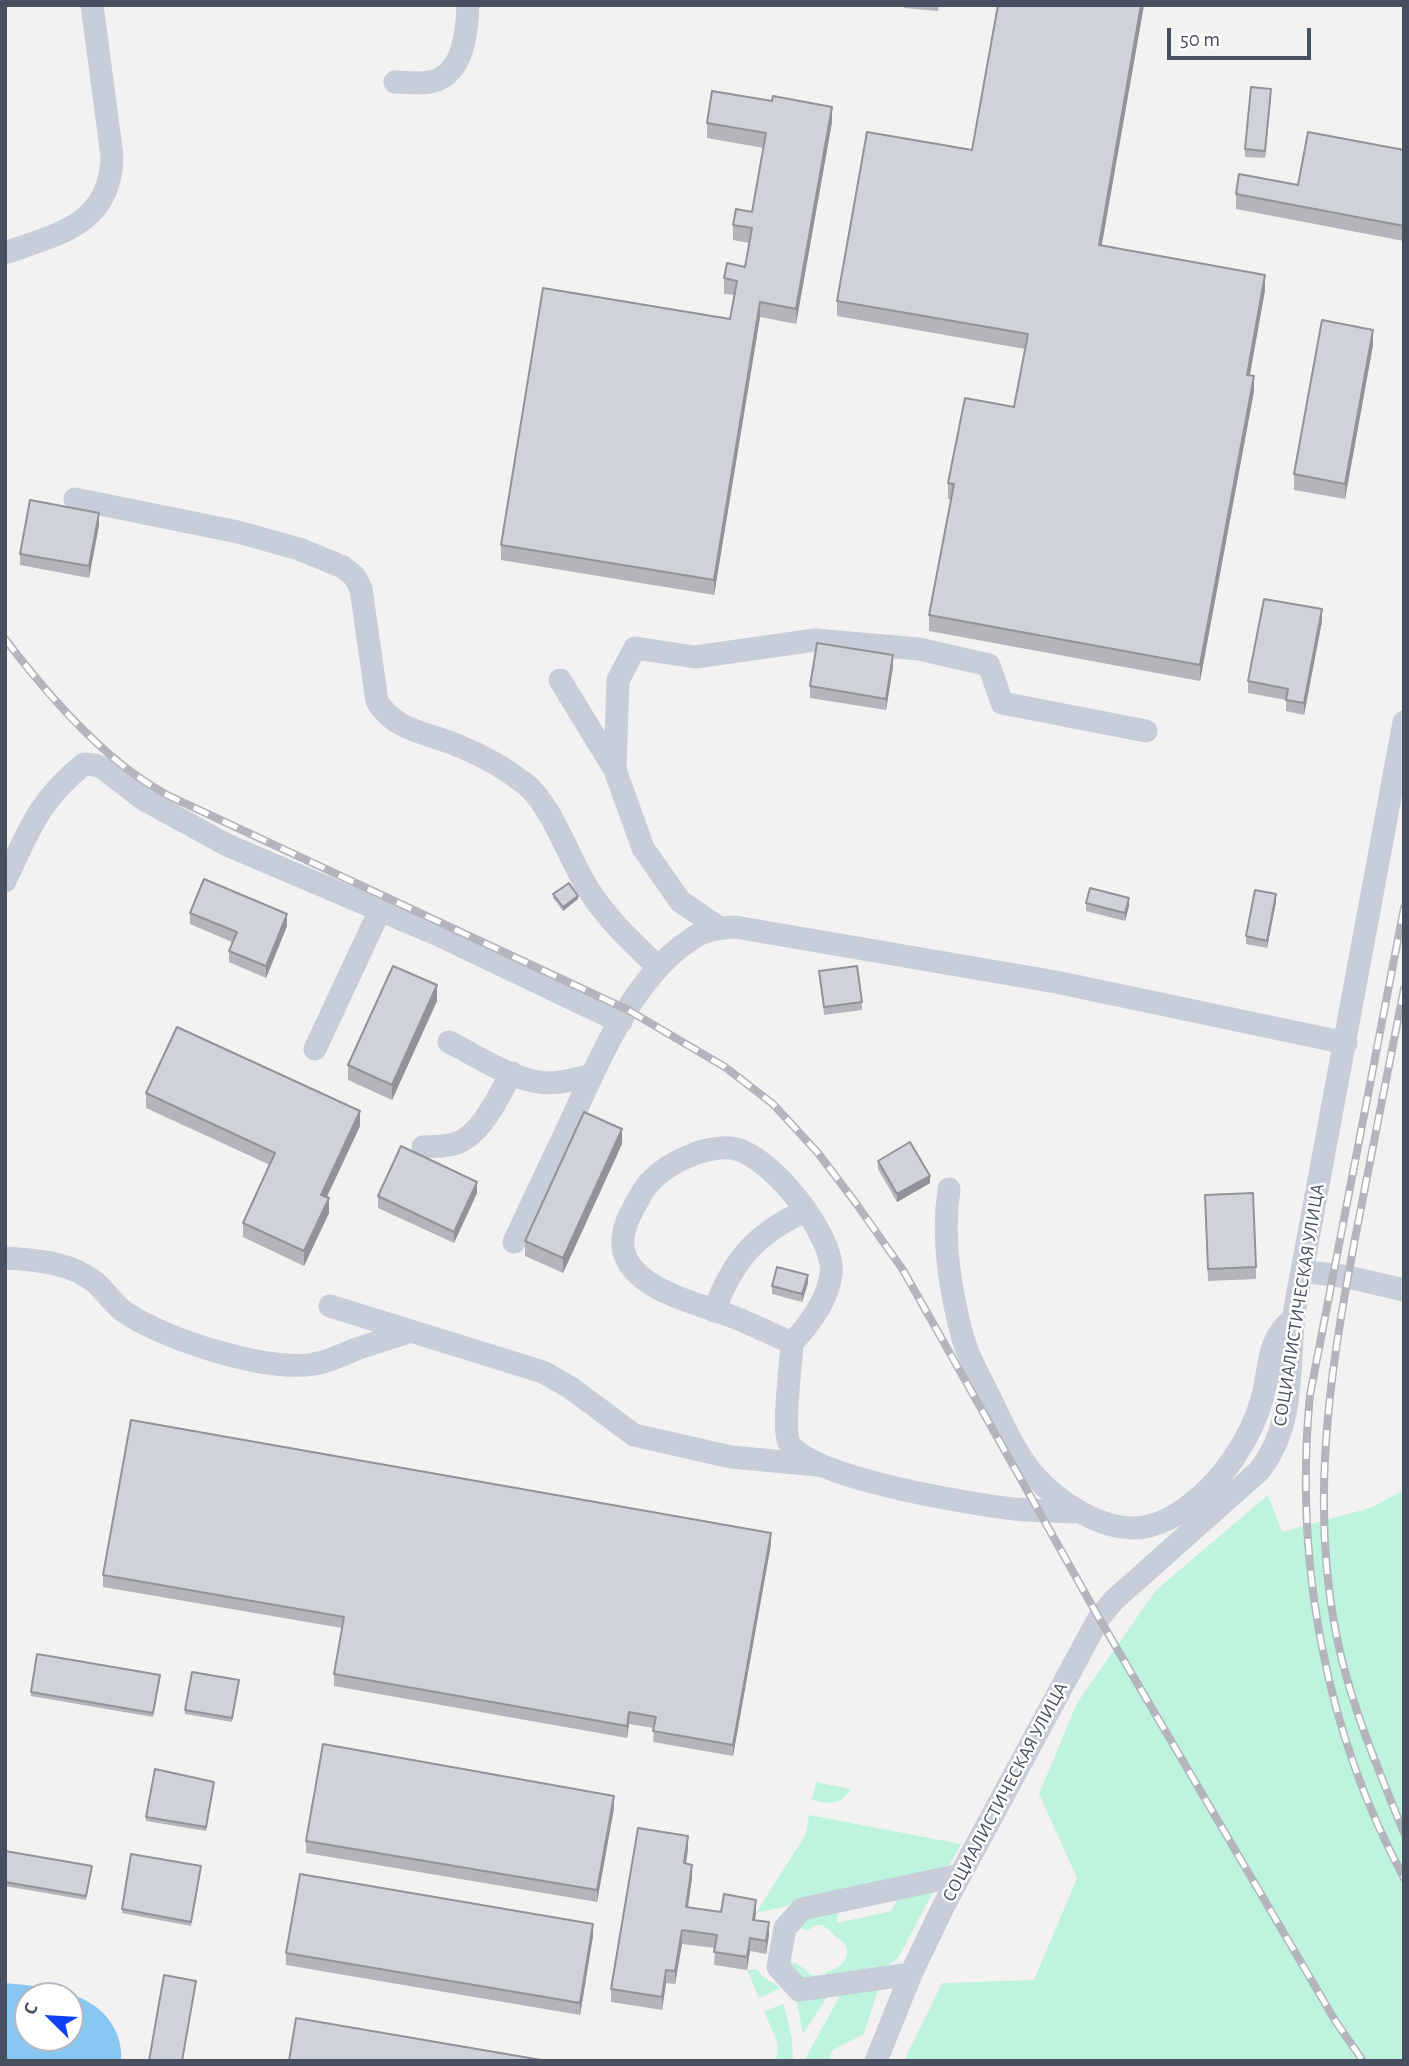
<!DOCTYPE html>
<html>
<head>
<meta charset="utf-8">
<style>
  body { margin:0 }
  #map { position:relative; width:1409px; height:2066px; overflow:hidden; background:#f4f2f1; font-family:"Alegreya Sans",sans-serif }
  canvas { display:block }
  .frame { position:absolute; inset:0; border:7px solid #474f60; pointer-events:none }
  .north { position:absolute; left:14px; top:1982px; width:70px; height:70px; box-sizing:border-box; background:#fff; border:2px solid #b5b9bf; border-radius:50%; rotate:294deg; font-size:19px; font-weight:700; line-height:28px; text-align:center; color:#474f60 }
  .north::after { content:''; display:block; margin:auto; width:24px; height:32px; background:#0d42f2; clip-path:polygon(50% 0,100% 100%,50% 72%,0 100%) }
  .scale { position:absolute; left:1167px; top:28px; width:144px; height:32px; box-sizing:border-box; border:4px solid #474f60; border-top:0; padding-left:9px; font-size:21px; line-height:24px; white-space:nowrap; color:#474f60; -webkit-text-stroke:5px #fff; paint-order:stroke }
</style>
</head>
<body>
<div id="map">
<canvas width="1409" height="2066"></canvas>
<div class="frame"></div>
<div class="north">С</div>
<div class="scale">50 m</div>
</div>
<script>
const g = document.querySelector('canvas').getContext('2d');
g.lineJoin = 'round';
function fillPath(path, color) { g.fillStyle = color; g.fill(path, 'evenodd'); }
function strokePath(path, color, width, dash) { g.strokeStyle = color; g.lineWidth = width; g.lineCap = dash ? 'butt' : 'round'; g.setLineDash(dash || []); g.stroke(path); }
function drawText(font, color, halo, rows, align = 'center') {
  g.font = font + ' "Alegreya Sans",sans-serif'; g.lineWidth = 5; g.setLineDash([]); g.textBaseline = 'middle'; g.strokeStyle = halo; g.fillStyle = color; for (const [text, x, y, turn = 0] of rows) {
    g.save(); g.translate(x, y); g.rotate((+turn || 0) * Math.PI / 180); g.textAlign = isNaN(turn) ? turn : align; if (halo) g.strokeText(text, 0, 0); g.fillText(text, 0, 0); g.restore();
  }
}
const green = new Path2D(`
  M 1404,1490 L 1404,2061 L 904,2061 L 942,1983 L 1034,1980 L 1077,1878 L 1039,1794 L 1077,1703 L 1156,1590 L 1268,1495 L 1282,1532 L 1370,1508 Z
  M 816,1782 L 851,1789 C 840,1806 830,1804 812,1800 Z
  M 809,1815 L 961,1844 L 948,1868 L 941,1872 L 756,1913 L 806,1834 Z
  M 933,1892 L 898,1958 L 886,1967 L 806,1981 L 788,1963 C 799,1961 803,1970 812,1975 L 826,1975 L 826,1972 C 840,1969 853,1958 844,1943 C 842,1940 837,1939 835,1936 C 826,1927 820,1919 807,1931 L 801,1928 L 797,1931 L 801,1920 L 838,1909 L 837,1923 L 891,1911 L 900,1895 Z
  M 757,1969 L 762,1976 L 778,1986 L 779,1989 L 759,1998 L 747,1970 Z
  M 879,1987 L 864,2034 L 833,2050 L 828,2061 L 804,2061 L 842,1992 Z
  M 830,1993 L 803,2034 L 796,1999 Z
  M 784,2004 L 792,2039 L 793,2061 L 776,2060 L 778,2044 L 764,2011 Z`);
const water = new Path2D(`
  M 5,1983 C 46,1987 100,1991 117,2034 C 120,2043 122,2051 121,2061 L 5,2061 ZM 28,1996 L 70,1996 L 70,2038 L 28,2038 Z`);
const minor = new Path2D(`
  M 395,82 C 407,82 422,85 434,81 C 464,72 467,31 468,5
  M 5,253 C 59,234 111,224 112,156 L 92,5
  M 75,499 L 238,532 L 299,549 L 343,567 L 355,577 L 361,589 L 377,701 C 394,731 429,733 459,746 C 481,755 505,768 524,783 C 552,804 570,862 590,892 C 609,921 633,943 658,967
  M 560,680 L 615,770 L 643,848 L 680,901 L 719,928
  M 615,770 L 618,680 L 635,648 L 695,657 L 815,640 L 919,649 L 989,665 L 1002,703 L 1146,731
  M 5,881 C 29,830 39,800 84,764 L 95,765 L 103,768 L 143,799 L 227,845 L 443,937 L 621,1022
  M 449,1042 C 477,1056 507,1077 538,1082 C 556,1085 575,1079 592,1075
  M 315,1049 L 380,910
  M 423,1147 C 435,1146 446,1147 457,1143 C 483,1133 498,1096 512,1073
  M 949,1189 C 942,1237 949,1285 961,1331 C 967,1356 980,1377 991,1400 C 1003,1425 1015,1452 1033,1474 C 1058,1503 1108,1536 1149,1526 C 1165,1522 1179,1514 1191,1504 C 1223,1480 1251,1438 1262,1399 C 1271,1367 1265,1341 1294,1318
  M 514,1242 C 533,1201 552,1161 571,1121 C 599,1060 632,979 690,940 C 703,930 719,928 735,927 L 1056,982 L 1346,1043
  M 5,1258 C 37,1260 71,1262 96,1283 C 107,1293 114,1305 126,1313 C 166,1340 267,1372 314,1364 C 328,1362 341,1355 354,1350 C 373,1343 392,1338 410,1331
  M 1302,1271 L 1348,1277 L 1404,1290
  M 330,1306 L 543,1372 L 571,1388 L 634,1435 L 731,1457 L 817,1465
  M 714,1311 C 733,1260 755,1234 805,1211
  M 792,1343 C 809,1325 827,1301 831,1275 C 837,1238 769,1152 731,1148 C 703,1146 667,1163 649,1183 C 641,1192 636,1204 630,1215 C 597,1281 685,1299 728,1315 C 750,1323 771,1334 792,1343 C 791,1365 783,1422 788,1440 C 799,1477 977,1505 1015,1509 C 1036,1511 1058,1511 1079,1512
  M 911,1974 L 799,1990 L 778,1967 L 785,1928 L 802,1909 L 960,1875
  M 876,2061 L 911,1974 L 943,1907 L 1099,1618 L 1114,1600 L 1259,1471 C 1295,1426 1288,1369 1294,1315 C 1296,1300 1299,1286 1302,1271 L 1404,722`);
const rail = new Path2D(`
  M 5,639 C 40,685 80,732 126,768 C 139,778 153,787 167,795 L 628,1010 L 725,1067 L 773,1104 L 818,1153 L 855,1202 L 903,1270 L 1099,1618 L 1336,2022 L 1363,2061
  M 1404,908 L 1310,1395 C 1294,1560 1325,1732 1404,1878
  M 1404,989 C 1389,1065 1374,1141 1359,1218 C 1333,1353 1309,1490 1335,1628 C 1348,1699 1377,1766 1404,1833`);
const wall = new Path2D(`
  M 904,5 L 939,5 L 938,11 L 904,8 Z
  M 998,5 L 1144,5 L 1101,246 L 1265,290 L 1250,375 L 1254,391 L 1200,681 L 929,631 L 929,615 L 951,499 L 948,499 L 948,483 L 1014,407 L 1025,349 L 837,316 L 837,301 L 972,150 Z
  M 1271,97 L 1265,158 L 1245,157 L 1245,149 Z
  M 832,122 L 796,324 L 760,317 L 714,595 L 501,560 L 501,545 L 730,319 L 735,295 L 724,294 L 724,278 L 745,267 L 749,243 L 733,240 L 733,225 L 752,212 L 764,148 L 707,138 L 707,123 Z
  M 1404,150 L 1404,241 L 1236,209 L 1236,194 L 1298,185 Z
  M 1373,345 L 1345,499 L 1294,490 L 1294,474 Z
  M 99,525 L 89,578 L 20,565 L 20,554 Z
  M 1322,621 L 1304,715 L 1286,711 L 1286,700 L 1248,693 L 1248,681 Z
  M 893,667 L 886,710 L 810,698 L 810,686 Z
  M 553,894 L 578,899 L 563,911 L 553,898 Z
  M 1276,902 L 1267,948 L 1246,944 L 1246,936 Z
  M 1086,903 L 1129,906 L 1125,921 L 1086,911 Z
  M 190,913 L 287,926 L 266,978 L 229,962 L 229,951 L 232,942 L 190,924 Z
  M 819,971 L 862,1002 L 862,1010 L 824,1015 Z
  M 437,1001 L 392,1100 L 348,1080 L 348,1065 Z
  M 146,1093 L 360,1126 L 327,1197 L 329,1213 L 304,1266 L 243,1237 L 243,1223 L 270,1165 L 146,1108 Z
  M 622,1144 L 563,1273 L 525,1256 L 525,1241 Z
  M 878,1161 L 930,1183 L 897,1202 L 878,1169 Z
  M 477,1193 L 454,1243 L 378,1208 L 378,1196 Z
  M 1205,1207 L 1256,1267 L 1256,1279 L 1208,1281 Z
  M 808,1283 L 802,1302 L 772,1294 L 772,1286 Z
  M 771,1544 L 733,1756 L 653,1742 L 654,1728 L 629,1724 L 627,1738 L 334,1686 L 334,1674 L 342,1628 L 103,1587 L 103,1575 Z
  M 160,1679 L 153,1717 L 31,1696 L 31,1692 Z
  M 239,1684 L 232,1722 L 185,1714 L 185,1710 Z
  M 214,1786 L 206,1831 L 146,1821 L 146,1817 Z
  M 614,1808 L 597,1902 L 306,1853 L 306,1841 Z
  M 688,1849 L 686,1864 L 692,1878 L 688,1907 L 721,1912 L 756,1913 L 755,1920 L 769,1935 L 766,1954 L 750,1951 L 747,1970 L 714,1965 L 715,1948 L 682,1944 L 675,1984 L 666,1983 L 662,2010 L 611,2002 L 611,1989 Z
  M 5,1851 L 92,1870 L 86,1900 L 5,1886 Z
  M 201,1870 L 191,1926 L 122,1913 L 122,1909 Z
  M 593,1936 L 580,2015 L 286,1965 L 286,1953 Z`);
const shadedWall = new Path2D(`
  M 1141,5 L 1144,5 L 1099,261 L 1099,245 Z
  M 1271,89 L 1271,97 L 1265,158 L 1265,151 Z
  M 832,107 L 832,122 L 796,324 L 796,309 Z
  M 1265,275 L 1265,290 L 1247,390 L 1247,375 Z
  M 760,302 L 760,317 L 714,595 L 714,580 Z
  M 1373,330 L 1373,345 L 1345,499 L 1345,484 Z
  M 1254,376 L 1254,391 L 1200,681 L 1200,665 Z
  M 99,513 L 99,525 L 89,578 L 89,566 Z
  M 1322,609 L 1322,621 L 1304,715 L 1304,703 Z
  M 893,655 L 893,667 L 886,710 L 886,699 Z
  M 1276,894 L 1276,902 L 1267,948 L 1267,941 Z
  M 578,896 L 578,899 L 563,911 L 563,907 Z
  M 1129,898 L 1129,906 L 1125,921 L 1125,913 Z
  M 287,914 L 287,926 L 266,978 L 266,966 Z
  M 437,985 L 437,1001 L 392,1100 L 392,1085 Z
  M 360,1111 L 360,1126 L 321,1209 L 321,1195 Z
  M 622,1129 L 622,1144 L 563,1273 L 563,1258 Z
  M 930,1176 L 930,1183 L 897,1202 L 897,1194 Z
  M 477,1182 L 477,1193 L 454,1243 L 454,1232 Z
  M 329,1198 L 329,1213 L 304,1266 L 304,1251 Z
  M 808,1275 L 808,1283 L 802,1302 L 802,1294 Z
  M 771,1533 L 771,1544 L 733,1756 L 733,1745 Z
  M 629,1712 L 629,1724 L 627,1738 L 627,1726 Z
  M 614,1796 L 614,1808 L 597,1902 L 597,1890 Z
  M 688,1836 L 688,1849 L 684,1876 L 684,1863 Z
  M 692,1865 L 692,1878 L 686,1920 L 686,1907 Z
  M 756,1900 L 756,1913 L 753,1933 L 753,1920 Z
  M 769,1922 L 769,1935 L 766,1954 L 766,1941 Z
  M 593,1924 L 593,1936 L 580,2015 L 580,2003 Z
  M 682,1930 L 682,1944 L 675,1984 L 675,1971 Z
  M 750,1938 L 750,1951 L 747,1970 L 747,1957 Z
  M 666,1970 L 666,1983 L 662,2010 L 662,1997 Z`);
const building = new Path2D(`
  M 998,5 L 1141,5 L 1099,245 L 1265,275 L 1247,375 L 1254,376 L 1200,665 L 929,615 L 954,484 L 948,483 L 965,398 L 1014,407 L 1028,334 L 837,301 L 867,132 L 972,150 Z
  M 1251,87 L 1271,89 L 1265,151 L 1245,149 Z
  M 712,91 L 772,101 L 773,96 L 832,107 L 796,309 L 760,302 L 714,580 L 501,545 L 543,288 L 730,319 L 737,281 L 724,278 L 727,263 L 745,267 L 752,228 L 733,225 L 736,209 L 752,212 L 766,133 L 707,123 Z
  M 1308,132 L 1404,150 L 1404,226 L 1236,194 L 1239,174 L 1298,185 Z
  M 1322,320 L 1373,330 L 1345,484 L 1294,474 Z
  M 30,500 L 99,513 L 89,566 L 20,554 Z
  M 1264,599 L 1322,609 L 1304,703 L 1286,700 L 1288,689 L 1248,681 Z
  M 817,643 L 893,655 L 886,699 L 810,686 Z
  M 204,879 L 287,914 L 266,966 L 229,951 L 237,932 L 190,913 Z
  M 569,883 L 578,896 L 563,907 L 553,894 Z
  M 1090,888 L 1129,898 L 1125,913 L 1086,903 Z
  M 1255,890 L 1276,894 L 1267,941 L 1246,936 Z
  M 393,966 L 437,985 L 392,1085 L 348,1065 Z
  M 857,966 L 862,1002 L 824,1007 L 819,971 Z
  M 177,1027 L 360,1111 L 321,1195 L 329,1198 L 304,1251 L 243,1223 L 275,1153 L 146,1093 Z
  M 584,1112 L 622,1129 L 563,1258 L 525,1241 Z
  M 910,1142 L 930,1176 L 897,1194 L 878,1161 Z
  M 401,1146 L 477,1182 L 454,1232 L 378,1196 Z
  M 1253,1193 L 1256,1267 L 1208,1269 L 1205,1195 Z
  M 777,1267 L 808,1275 L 802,1294 L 772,1286 Z
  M 131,1420 L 771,1533 L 733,1745 L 653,1731 L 656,1717 L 629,1712 L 627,1726 L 334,1674 L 344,1617 L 103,1575 Z
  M 37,1654 L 160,1675 L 153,1713 L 31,1692 Z
  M 192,1672 L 239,1680 L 232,1718 L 185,1710 Z
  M 323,1744 L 614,1796 L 597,1890 L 306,1841 Z
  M 155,1769 L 214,1782 L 206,1827 L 146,1817 Z
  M 638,1828 L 688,1836 L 684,1863 L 692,1865 L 686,1907 L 721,1912 L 724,1894 L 756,1900 L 753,1920 L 769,1922 L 766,1941 L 750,1938 L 747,1957 L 714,1952 L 717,1935 L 682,1930 L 675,1971 L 666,1970 L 662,1997 L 611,1989 Z
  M 5,1851 L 92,1866 L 86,1896 L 5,1882 Z
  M 131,1854 L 201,1866 L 191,1922 L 122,1909 Z
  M 300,1874 L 593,1924 L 580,2003 L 286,1953 Z
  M 164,1975 L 196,1981 L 182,2061 L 149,2061 Z
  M 296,2018 L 547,2061 L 289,2061 Z`);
const streetNames = [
  ["СОЦИАЛИСТИЧЕСКАЯ УЛИЦА",1299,1305,-81],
  ["СОЦИАЛИСТИЧЕСКАЯ УЛИЦА",1005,1792,-62]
];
fillPath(green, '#bef3dd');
fillPath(water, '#88c7f2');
strokePath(minor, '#c7cdd9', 23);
strokePath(rail, '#b3b4bc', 8);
strokePath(rail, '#fff', 5, [16]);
fillPath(wall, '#b3b5bb');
fillPath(shadedWall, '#929398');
fillPath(building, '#d0d2d9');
strokePath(building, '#929398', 2);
drawText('19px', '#474f60', '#fff', streetNames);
</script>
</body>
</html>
